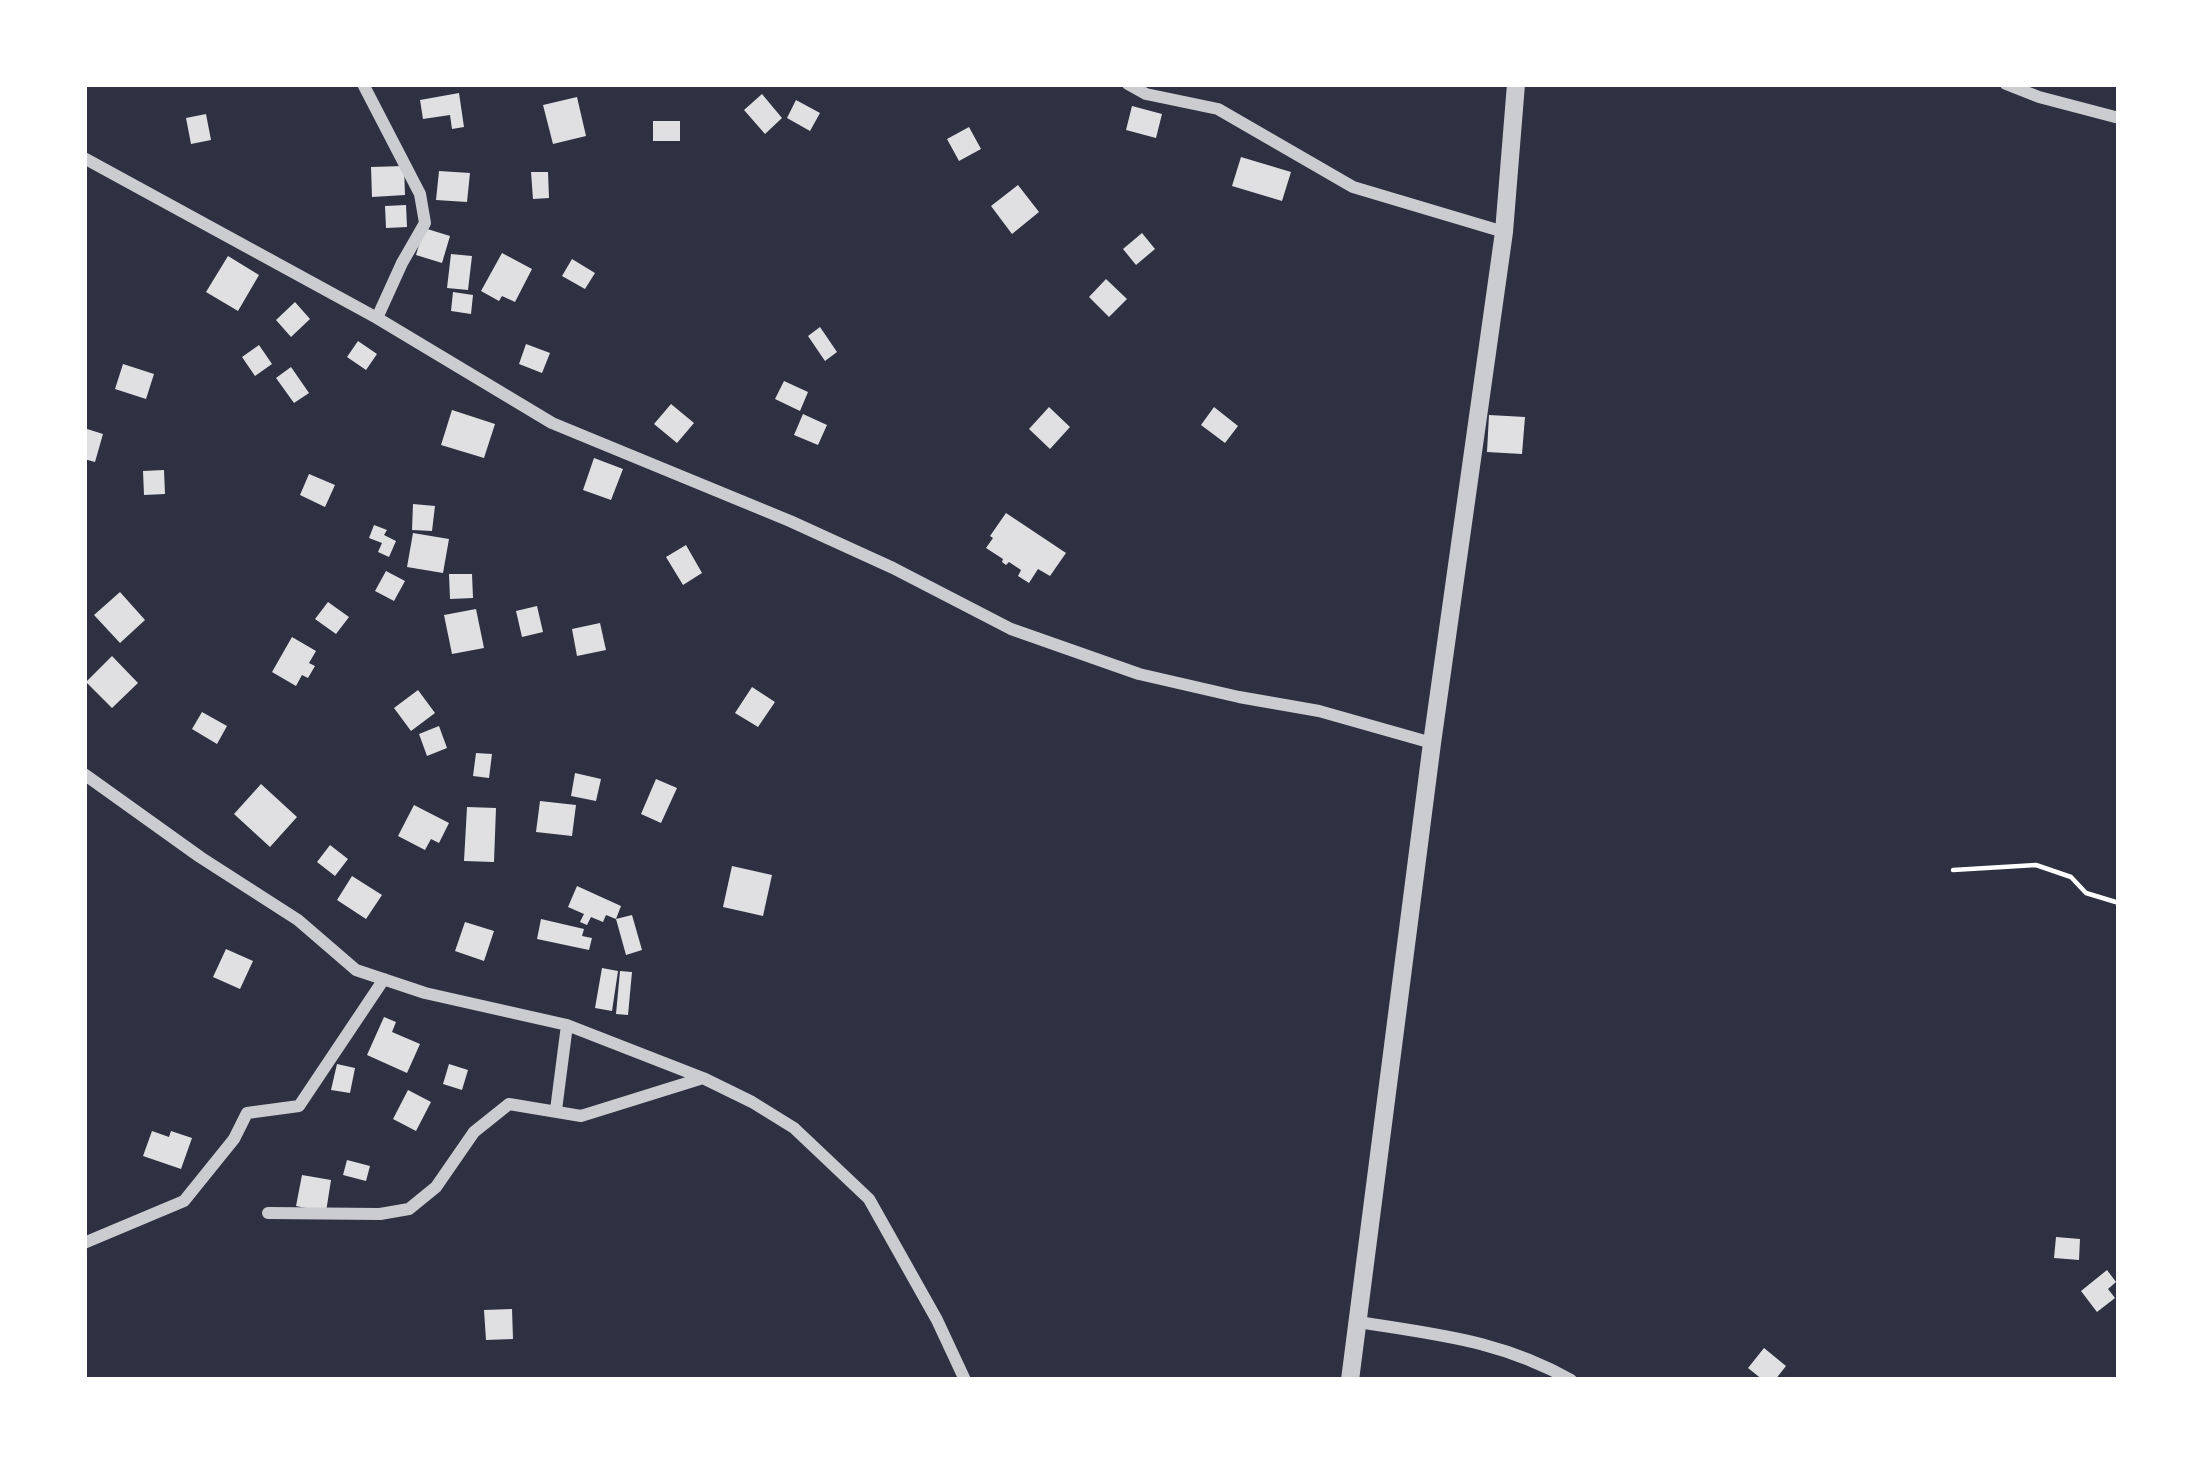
<!DOCTYPE html>
<html>
<head>
<meta charset="utf-8">
<style>
  body { margin:0 }
  #map { position:relative; width:2203px; height:1464px; overflow:hidden; background:#2d3142; font-family:Rubik,sans-serif }
  canvas { display:block }
  .frame { position:absolute; inset:0; border:87px solid #fff; pointer-events:none }
</style>
</head>
<body>
<div id="map">
<canvas width="2203" height="1464"></canvas>
<div class="frame"></div>
</div>
<script>
const g = document.querySelector('canvas').getContext('2d');
g.lineJoin = 'round';
function fillPath(path, color) { g.fillStyle = color; g.fill(path, 'evenodd'); }
function strokePath(path, color, width, dash) { g.strokeStyle = color; g.lineWidth = width; g.lineCap = dash ? 'butt' : 'round'; g.setLineDash(dash || []); g.stroke(path); }
const building = new Path2D(`
  M 459,93 L 464,127 L 452,129 L 450,115 L 423,119 L 420,100 Z
  M 762,94 L 782,118 L 765,134 L 744,110 Z
  M 577,97 L 586,136 L 553,144 L 543,105 Z
  M 796,100 L 820,113 L 810,131 L 787,118 Z
  M 1132,106 L 1162,114 L 1156,138 L 1126,130 Z
  M 206,114 L 211,140 L 191,144 L 186,118 Z
  M 653,121 L 680,121 L 680,141 L 653,141 Z
  M 969,127 L 981,149 L 959,161 L 947,139 Z
  M 1241,157 L 1291,172 L 1282,201 L 1232,186 Z
  M 404,166 L 405,195 L 372,197 L 371,167 Z
  M 439,171 L 470,173 L 467,202 L 436,200 Z
  M 531,172 L 548,172 L 549,198 L 533,199 Z
  M 1018,185 L 1039,212 L 1012,234 L 991,206 Z
  M 406,205 L 407,227 L 386,228 L 385,206 Z
  M 424,228 L 450,236 L 442,263 L 416,255 Z
  M 1142,233 L 1155,249 L 1136,265 L 1123,249 Z
  M 502,253 L 532,269 L 515,302 L 502,296 L 499,301 L 481,291 Z
  M 451,254 L 472,256 L 468,290 L 447,288 Z
  M 228,256 L 259,275 L 238,311 L 206,292 Z
  M 572,259 L 595,273 L 585,289 L 562,276 Z
  M 1106,279 L 1127,299 L 1109,317 L 1089,297 Z
  M 453,292 L 473,295 L 471,314 L 451,311 Z
  M 295,302 L 310,319 L 291,337 L 276,320 Z
  M 820,327 L 837,352 L 825,361 L 808,336 Z
  M 358,341 L 377,354 L 366,370 L 347,357 Z
  M 526,344 L 550,353 L 542,373 L 519,364 Z
  M 259,345 L 272,364 L 255,376 L 242,357 Z
  M 123,364 L 154,374 L 146,399 L 115,389 Z
  M 291,367 L 309,393 L 294,403 L 276,378 Z
  M 784,381 L 808,392 L 800,411 L 775,399 Z
  M 671,404 L 694,423 L 677,443 L 654,424 Z
  M 1049,407 L 1070,427 L 1050,449 L 1029,429 Z
  M 1214,407 L 1238,426 L 1225,443 L 1201,425 Z
  M 452,410 L 495,424 L 484,458 L 441,445 Z
  M 803,414 L 827,425 L 818,445 L 794,435 Z
  M 1489,415 L 1525,417 L 1522,454 L 1487,452 Z
  M 84,428 L 103,434 L 95,462 L 84,459 Z
  M 594,458 L 623,469 L 611,500 L 583,490 Z
  M 164,470 L 165,494 L 144,495 L 143,471 Z
  M 309,474 L 335,485 L 325,507 L 300,495 Z
  M 413,504 L 435,506 L 432,531 L 412,530 Z
  M 1006,513 L 1066,553 L 1050,576 L 1038,569 L 1029,583 L 1018,576 L 1021,570 L 1009,562 L 1006,565 L 1002,562 L 1003,559 L 986,548 L 993,538 L 990,536 Z
  M 374,525 L 387,530 L 384,535 L 396,541 L 389,557 L 378,552 L 382,543 L 369,538 Z
  M 413,533 L 449,539 L 443,573 L 407,567 Z
  M 686,545 L 702,573 L 683,585 L 666,557 Z
  M 386,571 L 405,581 L 394,601 L 375,591 Z
  M 449,574 L 472,574 L 473,598 L 450,599 Z
  M 120,592 L 145,620 L 120,643 L 94,615 Z
  M 328,602 L 349,617 L 336,634 L 315,619 Z
  M 537,606 L 543,632 L 522,637 L 516,611 Z
  M 476,609 L 484,648 L 452,654 L 444,615 Z
  M 600,623 L 606,650 L 577,656 L 572,629 Z
  M 292,637 L 316,651 L 309,663 L 315,666 L 308,678 L 302,675 L 296,686 L 272,672 Z
  M 112,656 L 138,683 L 112,708 L 86,682 Z
  M 752,687 L 775,702 L 758,727 L 735,713 Z
  M 418,690 L 435,713 L 411,731 L 394,708 Z
  M 202,712 L 227,726 L 217,744 L 192,729 Z
  M 439,726 L 447,748 L 427,756 L 419,734 Z
  M 476,753 L 492,754 L 489,778 L 473,776 Z
  M 575,773 L 601,779 L 596,801 L 571,796 Z
  M 656,779 L 677,788 L 661,823 L 641,814 Z
  M 261,784 L 297,817 L 270,847 L 234,814 Z
  M 540,801 L 576,805 L 572,836 L 536,832 Z
  M 414,805 L 449,823 L 439,843 L 431,839 L 425,850 L 398,836 Z
  M 467,807 L 496,808 L 494,862 L 464,861 Z
  M 330,845 L 348,859 L 335,876 L 317,862 Z
  M 732,866 L 772,875 L 763,916 L 723,907 Z
  M 352,876 L 382,895 L 366,919 L 337,900 Z
  M 577,886 L 621,906 L 616,919 L 606,915 L 603,922 L 591,917 L 587,925 L 580,922 L 584,914 L 568,907 Z
  M 632,915 L 642,950 L 626,955 L 616,919 Z
  M 541,919 L 584,929 L 582,936 L 592,938 L 589,950 L 537,939 Z
  M 465,922 L 494,931 L 484,961 L 455,951 Z
  M 226,949 L 253,961 L 240,989 L 213,977 Z
  M 602,968 L 618,971 L 612,1011 L 595,1008 Z
  M 620,971 L 632,972 L 628,1015 L 616,1014 Z
  M 384,1017 L 396,1022 L 392,1032 L 420,1044 L 407,1073 L 367,1055 Z
  M 337,1064 L 355,1068 L 350,1093 L 331,1090 Z
  M 449,1064 L 468,1070 L 462,1090 L 443,1084 Z
  M 408,1090 L 431,1102 L 416,1131 L 393,1119 Z
  M 152,1131 L 169,1137 L 171,1131 L 192,1138 L 181,1169 L 143,1156 Z
  M 347,1160 L 370,1166 L 366,1181 L 343,1175 Z
  M 302,1175 L 331,1180 L 326,1212 L 296,1206 Z
  M 2056,1237 L 2080,1239 L 2079,1260 L 2054,1258 Z
  M 2107,1270 L 2116,1282 L 2108,1289 L 2115,1298 L 2097,1312 L 2081,1291 Z
  M 512,1309 L 513,1339 L 486,1340 L 484,1310 Z
  M 1764,1348 L 1786,1366 L 1775,1380 L 1763,1380 L 1748,1368 Z`);
const path = new Path2D(`
  M 1953,870 L 2036,865 L 2071,877 L 2086,893 L 2119,903`);
const minor = new Path2D(`
  M 363,84 L 420,194 L 425,223 L 402,263 L 377,318
  M 1128,84 L 1146,94 L 1218,109 L 1353,187 L 1504,232
  M 2006,84 L 2039,97 L 2119,118
  M 84,158 L 377,318 L 552,423 L 790,521 L 893,568 L 1011,629 L 1139,674 L 1239,697 L 1319,711 L 1432,743
  M 84,774 L 200,857 L 298,920 L 356,970 L 425,993 L 567,1025 L 703,1078
  M 556,1110 L 567,1025
  M 268,1213 L 380,1214 L 409,1209 L 436,1187 L 474,1132 L 509,1104 L 581,1116 L 703,1078 L 752,1102 L 794,1128 L 869,1199 L 937,1320 L 965,1380
  M 84,1243 L 184,1201 L 234,1139 L 247,1113 L 299,1106 L 384,979
  M 1359,1322 C 1438,1335 1500,1340 1571,1380`);
const tertiary = new Path2D(`
  M 1350,1380 L 1432,743 L 1504,232 L 1516,84`);
fillPath(building, '#e0e0e3');
strokePath(path, '#fff', 4.5);
strokePath(minor, '#caccd0', 12);
strokePath(tertiary, '#caccd0', 18);
</script>
</body>
</html>
